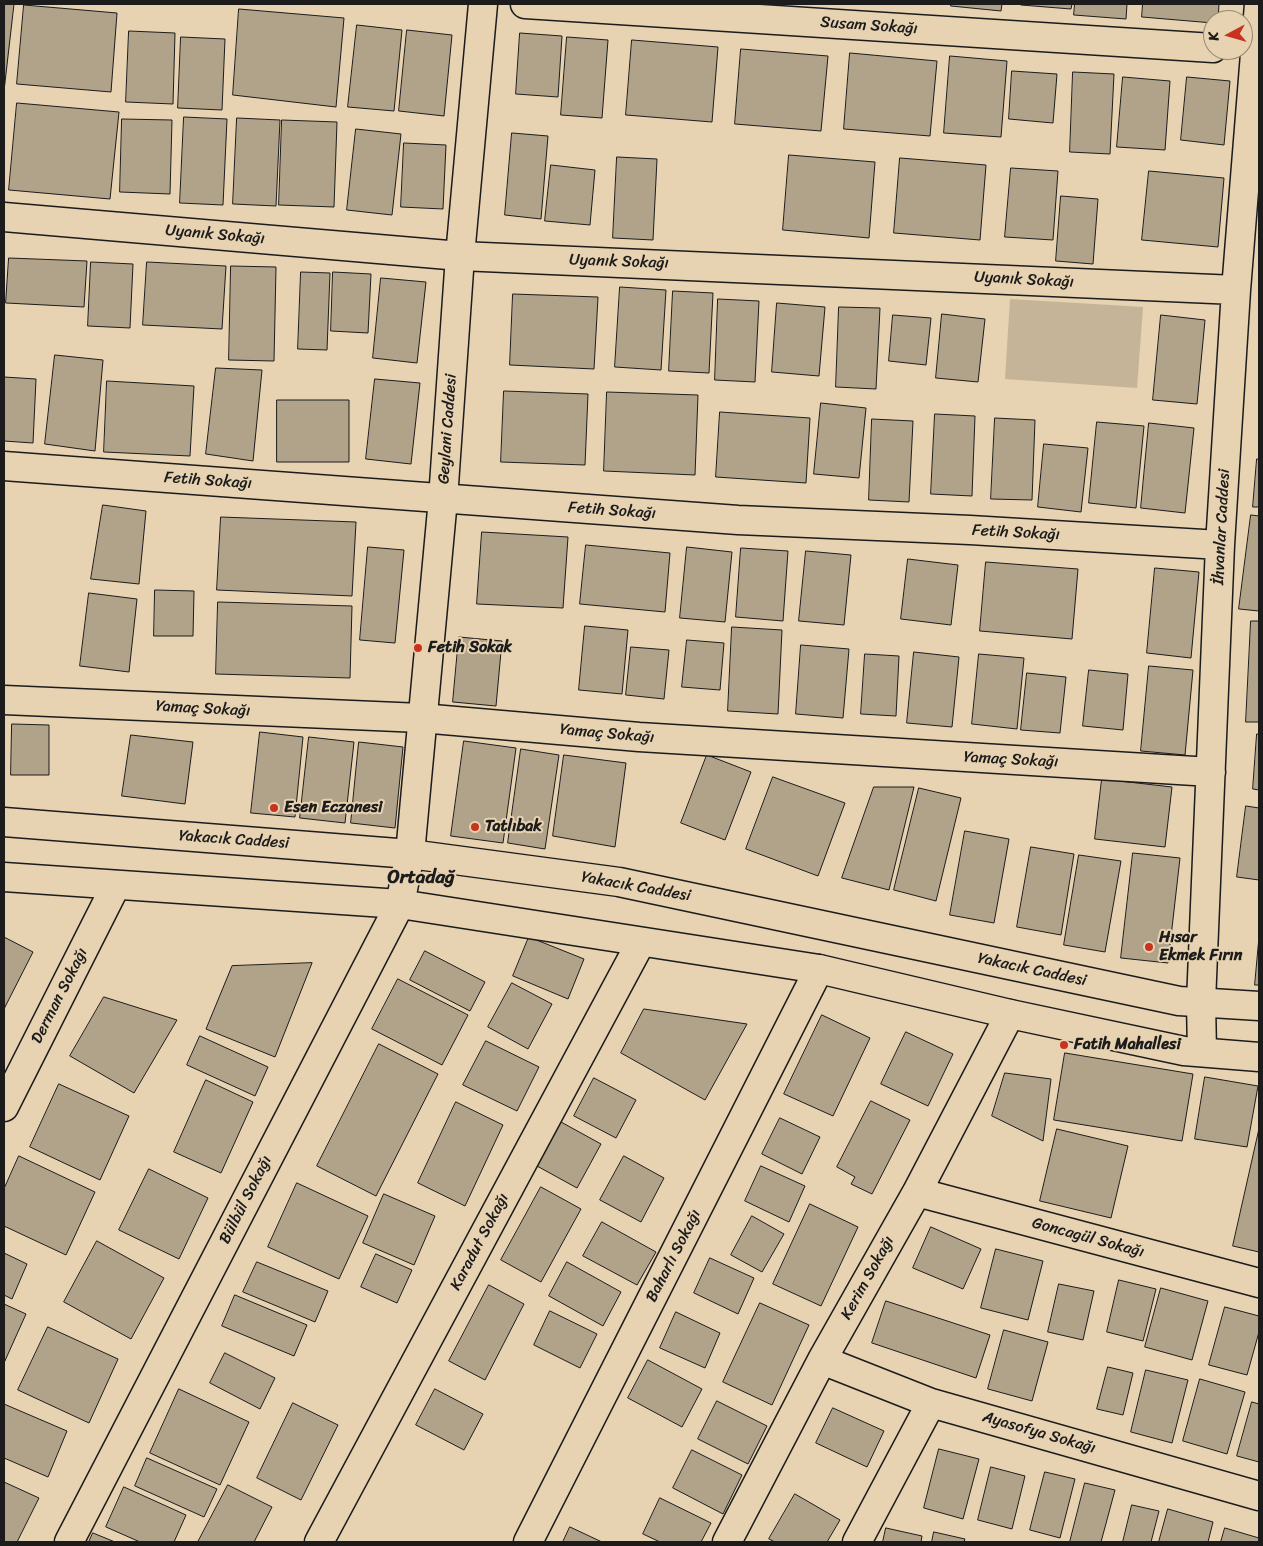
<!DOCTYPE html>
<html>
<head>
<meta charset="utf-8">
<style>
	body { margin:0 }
	#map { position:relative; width:1263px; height:1546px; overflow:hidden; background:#e7d2b1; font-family:Sriracha,sans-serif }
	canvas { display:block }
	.frame { position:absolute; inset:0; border:5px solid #1c1c1c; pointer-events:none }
	.north { position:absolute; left:1203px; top:10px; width:50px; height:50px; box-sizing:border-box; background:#e7d2b1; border:1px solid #968975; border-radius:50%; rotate:264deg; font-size:14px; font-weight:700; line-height:20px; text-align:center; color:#1c1c1c }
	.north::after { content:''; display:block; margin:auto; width:18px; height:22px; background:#c8321e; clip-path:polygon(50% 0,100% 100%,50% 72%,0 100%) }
</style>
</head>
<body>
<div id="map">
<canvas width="1263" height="1546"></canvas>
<div class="frame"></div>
<div class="north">K</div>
</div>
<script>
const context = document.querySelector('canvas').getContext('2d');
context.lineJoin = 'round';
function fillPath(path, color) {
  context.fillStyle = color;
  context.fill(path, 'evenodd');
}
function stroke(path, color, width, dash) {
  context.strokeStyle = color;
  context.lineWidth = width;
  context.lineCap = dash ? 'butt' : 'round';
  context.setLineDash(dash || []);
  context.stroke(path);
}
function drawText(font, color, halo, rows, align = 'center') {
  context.font = font + ' Sriracha,sans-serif';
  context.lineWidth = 4;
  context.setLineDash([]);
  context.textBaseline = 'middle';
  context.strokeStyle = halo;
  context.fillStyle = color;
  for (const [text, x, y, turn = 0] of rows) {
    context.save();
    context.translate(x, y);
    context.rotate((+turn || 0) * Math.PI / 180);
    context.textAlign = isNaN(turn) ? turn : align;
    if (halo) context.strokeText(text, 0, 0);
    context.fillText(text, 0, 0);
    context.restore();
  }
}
const green = new Path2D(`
	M1010,299l133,8 -6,81 -132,-9z`);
const building = new Path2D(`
	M4,4h10l-10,87z
	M951,4h51l-1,7 -50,-5z
	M1021,4h51l-1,5 -50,-4z
	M1075,4h52l-1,15 -52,-4z
	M1143,4h76l-1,16h-5v3l-71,-6z
	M24,5l93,8 -6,79 -94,-8z
	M239,9l105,9 -8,89 -103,-12z
	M357,25l45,5 -8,81 -46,-4z
	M407,30l45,5 -8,81 -45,-5z
	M129,31l46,2 -2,71 -47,-2z
	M520,33l42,3 -4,61 -42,-3z
	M181,37l44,2 -3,71 -44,-2z
	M567,37l41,3 -6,78 -41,-3z
	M632,40l86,7 -6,75 -86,-7z
	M741,49l87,7 -7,75 -86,-7z
	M850,53l87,8 -7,75 -86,-7z
	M950,56l57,5 -6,76 -57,-4z
	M1012,71l45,3 -4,49 -44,-4z
	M1073,72l41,2 -4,80 -40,-2z
	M1123,77l47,4 -5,69 -48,-3z
	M1187,77l43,4 -6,64 -43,-5z
	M17,103l102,9 -9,87 -101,-9z
	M184,117l43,2 -4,86 -43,-2z
	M237,118l43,2 -4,86 -43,-2z
	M122,119l50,1 -2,74 -50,-2z
	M282,120l55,2 -3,85 -55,-2z
	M356,129l45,5 -9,81 -45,-5z
	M512,133l36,3 -7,83 -36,-4z
	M404,143l42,2 -3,64 -42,-2z
	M789,155l86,7 -6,76 -86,-8z
	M617,157l40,2 -4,81 -40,-2z
	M900,158l86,7 -6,75 -86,-7z
	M551,165l44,5 -5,55 -45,-4z
	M1011,168l47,3 -5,69 -48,-3z
	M1149,171l75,7 -6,69 -76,-7z
	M1061,196l37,3 -5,65 -37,-3z
	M9,258l78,3 -3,46 -78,-4z
	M91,262l42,2 -3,64 -42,-2z
	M147,262l79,4 -4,63 -79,-4z
	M231,266l45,1 -2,94 -45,-1z
	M301,272l29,1 -3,77 -29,-1z
	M333,272l38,2 -3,59 -37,-2z
	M381,278l45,4 -9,81 -44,-5z
	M620,287l46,3 -5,80 -46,-3z
	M673,291l40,2 -4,80 -40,-2z
	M513,294l85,3 -4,72 -84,-4z
	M718,299l41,2 -4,81 -40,-2z
	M777,303l48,4 -6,69 -47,-4z
	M839,307l41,1 -4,81 -40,-2z
	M942,314l43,5 -7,63 -42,-4z
	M893,315l38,3 -5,47 -37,-4z
	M1161,315l44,5 -8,84 -44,-4z
	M55,355l48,5 -8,91 -50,-7z
	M216,368l46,2 -9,91 -47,-7z
	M4,377l32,2 -3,64 -29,-2z
	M375,379l45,4 -9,81 -45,-5z
	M107,381l87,5 -4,70 -86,-4z
	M504,391l84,3 -3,71 -84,-3z
	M607,392l91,3 -3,80 -91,-4z
	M277,400h72v62h-72z
	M821,403l45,5 -7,70 -45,-4z
	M720,412l90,6 -4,65 -90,-6z
	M935,414l40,2 -3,80 -41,-2z
	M995,418l40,2 -3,80 -41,-1z
	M872,419l41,2 -4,81 -40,-2z
	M1097,422l47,4 -8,82 -47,-5z
	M1149,423l45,5 -9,85 -44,-5z
	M1044,444l44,4 -7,64 -43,-5z
	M1257,459h2v48h-6z
	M103,505l43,6 -7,73 -48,-5z
	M1251,515l8,1v95l-20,-2z
	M221,517l135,5 -4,74 -135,-6z
	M482,532l86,5 -5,71 -86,-4z
	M586,545l84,8 -5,59 -85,-8z
	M368,547l36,3 -9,93 -35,-3z
	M687,547l45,5 -7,70 -45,-4z
	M741,548l47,3 -5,70 -47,-4z
	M806,551l45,4 -7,70 -45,-4z
	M908,559l50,6 -7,60 -50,-6z
	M986,562l92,7 -6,70 -92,-8z
	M1155,568l44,4 -8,86 -44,-5z
	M155,590l39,1 -1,45h-39z
	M89,593l48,6 -8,73 -49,-6z
	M218,602l134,4 -2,72 -134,-4z
	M1251,621h8v101h-13z
	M585,626l43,4 -6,64 -43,-4z
	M732,627l50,3 -4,84 -50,-3z
	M459,637l43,4 -6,65 -43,-4z
	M687,640l37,3 -4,47 -38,-3z
	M801,645l48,4 -6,69 -47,-4z
	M631,647l38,3 -5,49 -38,-4z
	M914,652l45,5 -7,70 -45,-4z
	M865,654l34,2 -3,60 -35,-2z
	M979,654l45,4 -7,71 -45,-5z
	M1149,666l44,4 -8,85 -44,-4z
	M1089,670l39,4 -5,56 -40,-4z
	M1027,673l39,4 -6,56 -39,-3z
	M12,724l37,1v50h-38z
	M260,732l43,5 -8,80 -44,-4z
	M1257,734h2v56l-6,-1z
	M131,735l62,7 -8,62 -63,-8z
	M309,737l45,5 -9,81 -45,-5z
	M464,741l52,7 -13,95 -52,-7z
	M359,742l44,5 -8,81 -44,-5z
	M521,749l38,6 -14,94 -37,-6z
	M564,755l62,8 -11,84 -62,-11z
	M707,755l44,17 -26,68 -44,-17z
	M773,777l72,26 -27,73 -72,-27z
	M1102,779l70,8 -7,60 -70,-8z
	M874,787h40l-25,103 -47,-12z
	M919,788l42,10 -25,103 -42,-11z
	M1246,806l13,2v72l-22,-3z
	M965,831l44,8 -15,84 -44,-8z
	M1031,847l43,7 -13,81 -44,-8z
	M1133,853l47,5 -12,105 -47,-5z
	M1079,855l42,6 -16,91 -41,-7z
	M4,937l29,15 -29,57z
	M529,937l55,22 -16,40 -55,-23z
	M1259,937v48h-4z
	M425,951l60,31 -15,29 -60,-31z
	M312,963l-37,94 -69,-28 26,-63z
	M398,979l70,36 -26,50 -70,-36z
	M512,983l40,21 -24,45 -40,-22z
	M104,997l73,23 -43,73 -64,-37z
	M644,1009l103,15 -42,76 -84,-47z
	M822,1015l48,23 -37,78 -49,-22z
	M906,1032l47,22 -25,52 -47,-22z
	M200,1036l68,31 -13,29 -68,-31z
	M486,1041l53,26 -22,44 -54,-26z
	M379,1044l59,30 -62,122 -59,-30z
	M1065,1053l128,21 -11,67 -128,-21z
	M1005,1073l46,6 -8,62 -51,-25z
	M1205,1077l53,9 -11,61 -52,-8z
	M594,1078l42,22 -20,38 -42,-22z
	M206,1080l47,22 -32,71 -47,-21z
	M59,1084l70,32 -29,64 -70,-33z
	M871,1101l39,19 -38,74 -21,-10 4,-7 -18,-10z
	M456,1102l47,23 -38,81 -47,-23z
	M780,1118l40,19 -18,37 -40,-20z
	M561,1122l40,22 -24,44 -40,-22z
	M1057,1129l71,17 -17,72 -71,-17z
	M1259,1129v123l-26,-6z
	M19,1156l76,36 -29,63 -62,-29v-37z
	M624,1156l40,22 -23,44 -41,-22z
	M761,1166l44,20 -16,36 -44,-21z
	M149,1169l59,29 -29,61 -60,-29z
	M297,1183l71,33 -29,63 -71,-32z
	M541,1187l40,22 -40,73 -40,-22z
	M384,1194l51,22 -21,49 -51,-22z
	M810,1204l48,23 -37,79 -48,-22z
	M752,1216l32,18 -22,38 -31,-17z
	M602,1222l54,30 -19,33 -54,-29z
	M931,1227l50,22 -18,40 -50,-21z
	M97,1241l67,37 -33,61 -67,-37z
	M996,1249l47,12 -15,59 -47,-12z
	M4,1253l23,11 -15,35 -8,-4z
	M376,1254l36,16 -15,33 -36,-16z
	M710,1258l44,20 -16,36 -44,-21z
	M257,1262l71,29 -13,31 -72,-30z
	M567,1262l54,30 -18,34 -54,-30z
	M1119,1280l37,9 -13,52 -36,-9z
	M1059,1284l35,7 -11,49 -35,-8z
	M489,1285l35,19 -39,76 -36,-19z
	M1161,1288l47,13 -16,59 -47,-13z
	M235,1295l72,30 -13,31 -72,-30z
	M886,1301l104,34 -14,43 -104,-35z
	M760,1303l49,22 -37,80 -49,-23z
	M4,1304l22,10 -22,49z
	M1225,1307l34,9v16l-12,43 -38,-10z
	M550,1311l47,23 -17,34 -46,-23z
	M676,1312l44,21 -15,35 -45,-20z
	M48,1327l70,32 -29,64 -71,-33z
	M1004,1330l44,12 -16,59 -44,-12z
	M225,1353l50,25 -15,31 -50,-26z
	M648,1360l54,29 -20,38 -54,-29z
	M1108,1367l25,6 -10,42 -26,-6z
	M1146,1370l42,10 -16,63 -41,-11z
	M1200,1379l45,13 -18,62 -44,-13z
	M179,1389l70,33 -29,63 -70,-32z
	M435,1389l48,25 -19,36 -48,-25z
	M717,1401l50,25 -19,38 -50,-25z
	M1252,1402l7,2v58l-22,-6z
	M293,1403l45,22 -37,75 -44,-22z
	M4,1404l63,27 -19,46 -44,-19z
	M833,1408l51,23 -17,36 -51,-24z
	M939,1449l40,10 -16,60 -39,-11z
	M692,1450l50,25 -19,39 -50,-26z
	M147,1458l70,31 -13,28 -69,-31z
	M991,1467l34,9 -13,53 -34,-9z
	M1045,1472l30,7 -15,59 -30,-8z
	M4,1482l35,16 -22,44h-13z
	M1085,1483l30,7 -14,52h-31z
	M228,1485l44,22 -18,35h-56z
	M124,1487l62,28 -12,27h-34l-34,-15z
	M795,1494l45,26 -13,22h-52l-6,-3z
	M660,1498l51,25 -10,19h-41l-17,-8z
	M1132,1505l27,6 -8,31h-28z
	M1168,1509l45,13 -5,20h-49z
	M570,1527l32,15h-39z
	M886,1528l36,8 -1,6h-38z
	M1225,1528l34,10v4h-38z
	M934,1532l31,7 -1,3h-32z
	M93,1533l22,9h-26z`);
const minor = new Path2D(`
	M525,4l688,44
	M4,217l456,39 776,34
	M4,466l734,54 232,10 250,15
	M4,700l417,18 218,19 572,35
	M1202,1052l-1,-50 19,-457 16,-255 23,-286
	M4,1107l112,-222
	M917,1192l342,91
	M822,1360l109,43 328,93
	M69,1542l331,-638 10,-50
	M319,1542l322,-600
	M528,1542l291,-573
	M727,1542l95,-182 95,-168 93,-178
	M857,1542l74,-139`);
const tertiary = new Path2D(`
	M410,854l33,-355 17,-243 23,-252`);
const secondary = new Path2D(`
	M4,822l406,32 209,28 560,119 80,5
	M4,877l396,27 419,65 191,45 174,37 75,6`);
const markers = [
	[418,648,5,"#c8321e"],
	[274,808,5,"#c8321e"],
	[475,827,5,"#c8321e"],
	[1149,947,5,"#c8321e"],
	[1064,1045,5,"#c8321e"]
];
const streetNames = [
	["Susam Sokağı",869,26,4],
	["Uyanık Sokağı",215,235,5],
	["Uyanık Sokağı",619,262,2],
	["Uyanık Sokağı",1024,280,3],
	["Geylani Caddesi",448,429,-86],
	["Fetih Sokağı",208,481,4],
	["Fetih Sokağı",612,511,4],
	["İhvanlar Caddesi",1222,527,-87],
	["Fetih Sokağı",1016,533,3],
	["Yamaç Sokağı",203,709,3],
	["Yamaç Sokağı",607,734,5],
	["Yamaç Sokağı",1011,760,3],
	["Yakacık Caddesi",234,840,4],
	["Yakacık Caddesi",636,887,10],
	["Yakacık Caddesi",1032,970,12],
	["Derman Sokağı",60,996,-63],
	["Bülbül Sokağı",246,1200,-63],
	["Goncagül Sokağı",1088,1238,15],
	["Karadut Sokağı",480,1242,-62],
	["Baharlı Sokağı",674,1256,-63],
	["Kerim Sokağı",868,1278,-61],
	["Ayasofya Sokağı",1039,1433,16]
];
const poiNames = [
	["Fetih Sokak",428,648],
	["Esen Eczanesi",284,808],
	["Tatlıbak",485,827],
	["Hısar",1159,938],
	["Ekmek Fırın",1159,956],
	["Fatih Mahallesi",1074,1045]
];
const quarterNames = [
	["Ortadağ",421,878]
];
fillPath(green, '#c6b499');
fillPath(building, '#b1a28a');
stroke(building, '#1c1c1c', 1);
stroke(minor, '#1c1c1c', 31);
stroke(tertiary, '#1c1c1c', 31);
stroke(secondary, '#1c1c1c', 31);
stroke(minor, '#e7d2b1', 28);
stroke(tertiary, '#e7d2b1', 28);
stroke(secondary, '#e7d2b1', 28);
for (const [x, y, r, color] of markers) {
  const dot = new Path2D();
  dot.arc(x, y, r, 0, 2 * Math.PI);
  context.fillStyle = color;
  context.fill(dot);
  stroke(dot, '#e7d2b1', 2);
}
drawText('16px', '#1c1c1c', '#e7d2b1', streetNames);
drawText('bold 16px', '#1c1c1c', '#e7d2b1', poiNames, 'left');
drawText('bold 19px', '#1c1c1c', '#e7d2b1', quarterNames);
</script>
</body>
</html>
